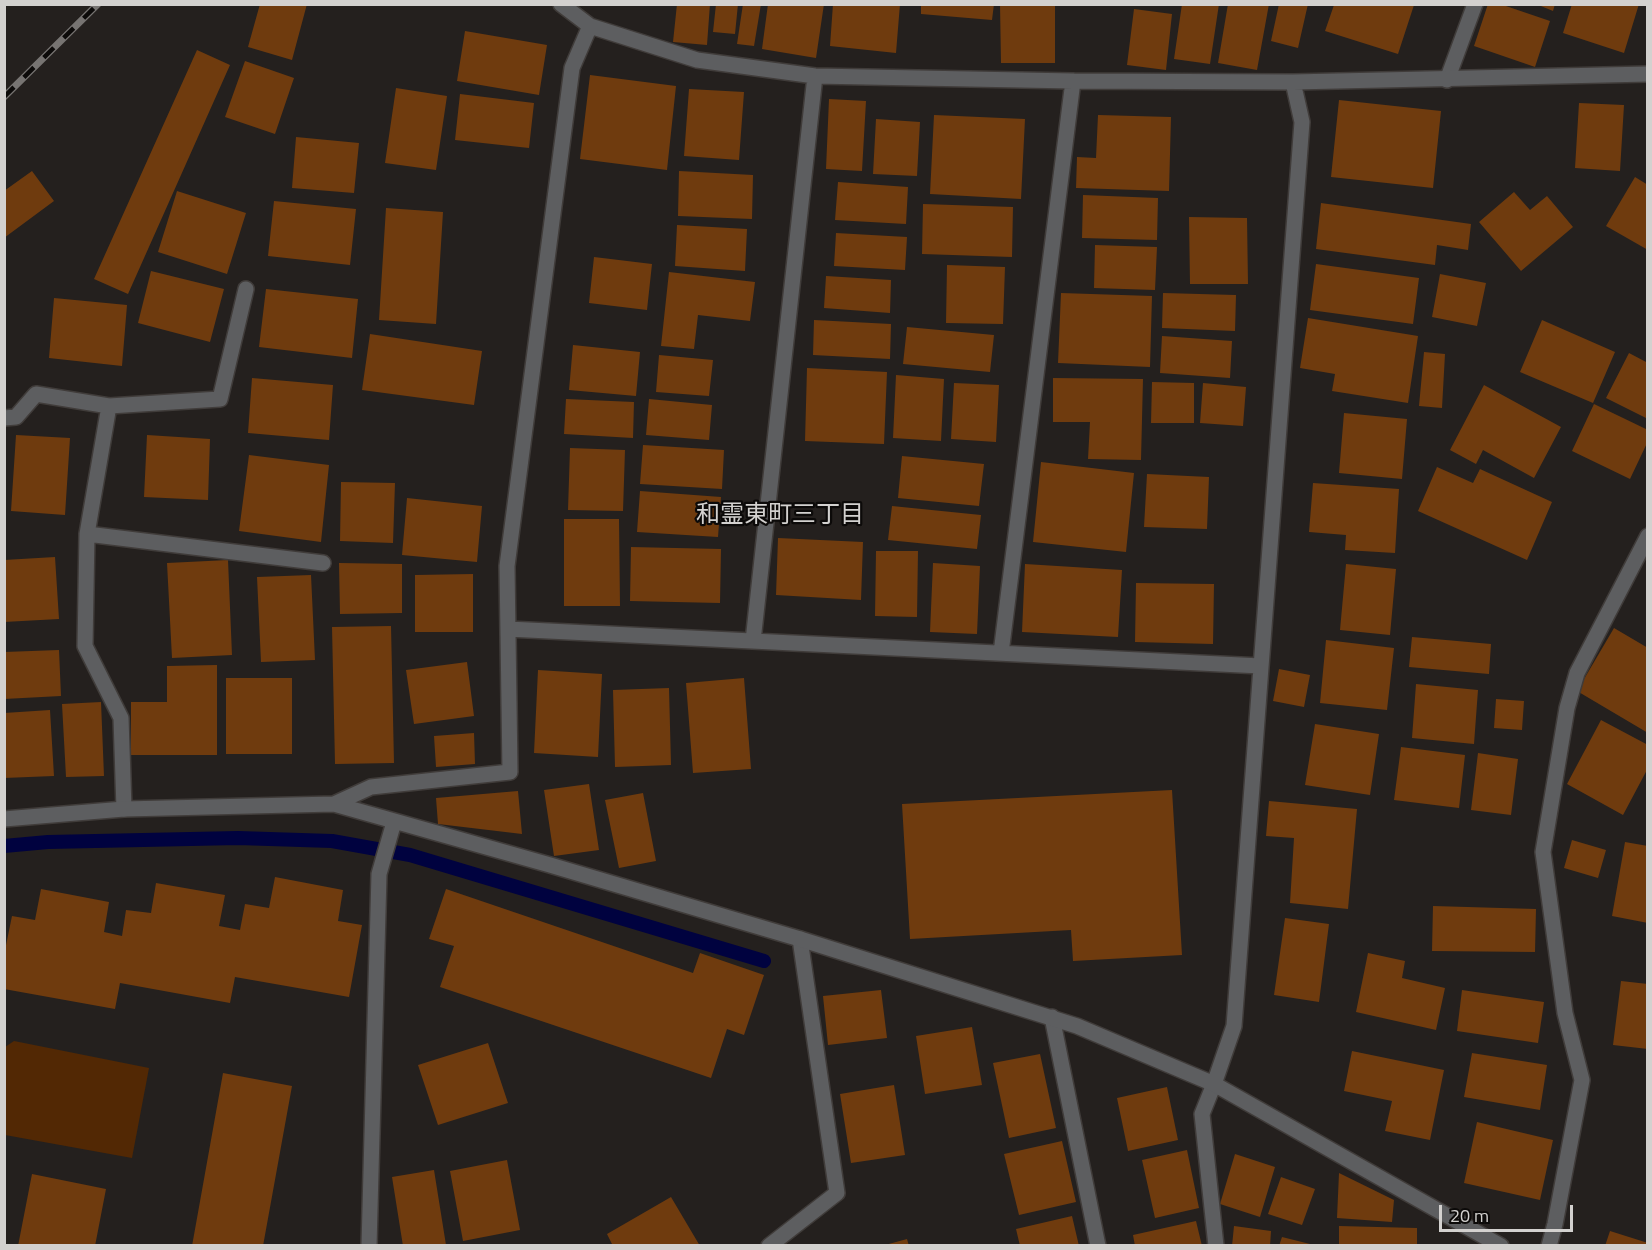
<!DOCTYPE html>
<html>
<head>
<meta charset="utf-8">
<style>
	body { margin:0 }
	#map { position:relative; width:1652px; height:1250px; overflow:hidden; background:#24201e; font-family:"Titillium Web",sans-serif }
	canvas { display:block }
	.frame { position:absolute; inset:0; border:6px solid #d3d1cf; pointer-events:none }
	.scale { position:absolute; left:1439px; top:1205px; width:134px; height:27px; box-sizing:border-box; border:3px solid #d3d1cf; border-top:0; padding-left:8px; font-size:18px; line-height:21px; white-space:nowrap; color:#d3d1cf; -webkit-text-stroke:4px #0c0a09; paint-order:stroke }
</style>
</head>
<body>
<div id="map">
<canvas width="1652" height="1250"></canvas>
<div class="frame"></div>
<div class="scale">20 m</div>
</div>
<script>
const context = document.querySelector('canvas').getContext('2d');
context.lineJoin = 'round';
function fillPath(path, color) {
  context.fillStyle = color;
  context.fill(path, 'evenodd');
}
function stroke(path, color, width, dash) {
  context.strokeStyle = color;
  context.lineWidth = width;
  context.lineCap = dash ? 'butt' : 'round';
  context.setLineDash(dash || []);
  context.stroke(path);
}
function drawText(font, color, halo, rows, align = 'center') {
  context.font = font + ' "Titillium Web","Noto Sans JP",sans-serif';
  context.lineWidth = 4.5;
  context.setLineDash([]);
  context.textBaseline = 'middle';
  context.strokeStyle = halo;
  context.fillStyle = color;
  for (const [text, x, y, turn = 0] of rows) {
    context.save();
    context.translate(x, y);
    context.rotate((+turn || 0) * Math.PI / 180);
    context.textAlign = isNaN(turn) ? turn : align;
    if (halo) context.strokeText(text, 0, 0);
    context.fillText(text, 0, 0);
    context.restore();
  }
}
const green = new Path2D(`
	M14,1041l135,27 -17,90 -127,-23v-88z`);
const stream = new Path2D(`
	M4,846l44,-4 190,-4 94,3 78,14 354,106`);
const building = new Path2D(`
	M260,4h47l-15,56 -44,-13z
	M677,4h33l-3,41 -34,-3z
	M716,4h22l-3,30 -22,-2z
	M743,4h18l-7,42 -17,-2z
	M768,4h56l-8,54 -54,-9z
	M833,4h67l-4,49 -66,-7z
	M921,4h73l-2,16 -71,-6z
	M1000,4h55v59h-54z
	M1182,4h37l-9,60 -36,-5z
	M1228,4h41l-12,66 -39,-7z
	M1279,4h29l-10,44 -27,-7z
	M1488,4h12l50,17 -15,46 -61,-21z
	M1536,4h19l-2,7z
	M1572,4h67l-15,49 -61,-20z
	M1334,5h80l-16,49 -73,-23z
	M1134,9l38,5 -6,56 -39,-5z
	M465,31l82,14 -8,50 -82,-14z
	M197,50l33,15 -102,229 -34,-15z
	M245,61l49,17 -19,56 -50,-17z
	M590,75l86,11 -9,84 -87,-11z
	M396,88l51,8 -11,74 -51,-7z
	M689,89l55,3 -5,68 -55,-4z
	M460,94l74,9 -5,45 -74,-8z
	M829,99l37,2 -4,70 -36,-2z
	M1339,100l102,11 -8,77 -102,-11z
	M1579,103l45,2 -4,66 -45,-3z
	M934,115l91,4 -4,80 -91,-5z
	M1098,115l73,2 -2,74 -93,-3 1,-31 19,1z
	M876,119l44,3 -3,54 -44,-2z
	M296,137l63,6 -5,50 -62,-5z
	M32,171l22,30 -50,37v-47z
	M679,171l74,4 -1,44 -74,-3z
	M1635,177l13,8v65l-42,-24z
	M838,182l70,5 -2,37 -71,-4z
	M177,191l69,22 -19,61 -69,-22z
	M1514,192l16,18 17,-14 26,31 -52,44 -42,-49z
	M1083,195l75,3 -1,42 -75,-2z
	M274,201l82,8 -6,56 -82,-9z
	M1321,203l150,21 -3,26 -31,-5 -2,20 -119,-16z
	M923,204l90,3 -1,50 -90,-3z
	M386,208l57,4 -7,112 -57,-4z
	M1189,217l58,1 1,66h-58z
	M677,225l70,4 -2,42 -70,-5z
	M836,233l71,4 -2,33 -71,-4z
	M1095,245l62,2 -2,43 -61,-2z
	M594,257l58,7 -5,46 -58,-7z
	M1316,264l103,14 -6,46 -103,-14z
	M947,265l58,2 -2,57 -57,-1z
	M151,271l73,18 -14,53 -72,-19z
	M669,272l86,10 -5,39 -52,-6 -4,34 -33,-3z
	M1440,274l46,9 -9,43 -45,-9z
	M826,276l65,4 -1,33 -66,-5z
	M266,289l92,10 -6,59 -93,-11z
	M1061,293l91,3 -2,71 -92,-4z
	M1163,293l73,2 -1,36 -73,-3z
	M54,298l73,7 -5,61 -73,-8z
	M1308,318l110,18 -10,67 -76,-12 3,-17 -35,-6z
	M814,320l77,4 -1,35 -77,-4z
	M1542,320l73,32 -22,51 -73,-31z
	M907,327l87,8 -4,37 -87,-8z
	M370,334l112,17 -8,54 -112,-15z
	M1162,336l70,5 -2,37 -70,-5z
	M573,345l67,7 -4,44 -67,-6z
	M1424,352l21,2 -3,54 -23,-2z
	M1629,353l19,10v56l-42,-21z
	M659,355l54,5 -4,36 -53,-4z
	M807,368l80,4 -3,72 -79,-3z
	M896,375l48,4 -3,62 -48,-3z
	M252,378l81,7 -4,55 -81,-7z
	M1053,378l90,1 -2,81 -53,-1 2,-37h-37z
	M1152,382l42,1v40h-43z
	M954,383l45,2 -3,57 -45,-3z
	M1203,383l43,4 -3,39 -43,-3z
	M1484,385l77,42 -27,51 -51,-28 -7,14 -26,-14z
	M566,399l68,3 -1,36 -69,-4z
	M649,399l63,6 -3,35 -63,-5z
	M1594,404l54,26v11l-18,38 -58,-28z
	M1344,413l63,6 -5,60 -63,-6z
	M16,435l54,3 -5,77 -54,-4z
	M147,435l63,4 -2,61 -64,-3z
	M643,445l81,5 -2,39 -82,-5z
	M570,448l55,2 -2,61 -55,-1z
	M249,455l80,10 -8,77 -82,-11z
	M902,456l82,8 -5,42 -81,-8z
	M1041,462l93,11 -8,79 -93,-10z
	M1437,467l36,16 7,-14 72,33 -25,58 -109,-49z
	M1147,474l62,3 -2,52 -63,-2z
	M341,482l54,1 -2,60 -53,-2z
	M1313,483l86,6 -4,64 -50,-3 1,-15 -37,-3z
	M640,491l81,6 -3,40 -81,-5z
	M407,498l75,8 -5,56 -75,-7z
	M892,506l89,9 -4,34 -89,-9z
	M564,519h55l1,87h-56z
	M778,538l85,4 -2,58 -85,-5z
	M631,547l90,2 -1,54 -90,-2z
	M876,551h42l-1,66 -42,-1z
	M55,557l4,62 -55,3v-62z
	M228,560l4,95 -60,3 -5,-95z
	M339,563l63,1v49l-62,1z
	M933,563l47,3 -3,68 -47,-2z
	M1025,564l97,6 -4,67 -96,-5z
	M1346,564l50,5 -6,66 -50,-5z
	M473,574v58h-58v-57z
	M311,575l4,85 -54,2 -4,-85z
	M1136,583l78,1 -1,60 -78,-2z
	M391,626l3,137 -59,1 -3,-137z
	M1614,628l34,20v85l-71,-42z
	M1412,637l79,7 -2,30 -80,-7z
	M1326,640l68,8 -7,62 -67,-7z
	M59,650l2,46 -57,3v-47z
	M467,662l7,54 -60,8 -8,-54z
	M217,665v90h-86v-53h36v-36z
	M1279,669l31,6 -6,32 -31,-6z
	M538,670l64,4 -4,83 -64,-4z
	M226,678h66v76h-66z
	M744,678l7,91 -58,4 -7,-90z
	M1416,684l62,6 -4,54 -62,-6z
	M669,688l2,77 -56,2 -2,-77z
	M1496,699l28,2 -2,29 -28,-2z
	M101,702l3,74 -38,1 -4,-73z
	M50,710l4,66 -50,2v-65z
	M1601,720l47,25v23l-25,47 -56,-31z
	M1315,724l64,10 -9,61 -65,-10z
	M474,733l1,31 -39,3 -2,-31z
	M1401,747l64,8 -6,53 -65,-8z
	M1478,753l40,6 -7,56 -40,-5z
	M589,784l10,66 -45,6 -10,-66z
	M1172,790l10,165 -109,6 -2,-31 -161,9 -8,-135z
	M518,791l4,43 -84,-10 -2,-26z
	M643,793l13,68 -37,7 -14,-68z
	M1269,801l88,8 -9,100 -58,-6 4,-65 -28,-2z
	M1572,840l34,10 -8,28 -34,-10z
	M1625,842l23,4v77l-36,-7z
	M275,877l68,13 -5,31 24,4 -13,72 -114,-20 -5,26 -110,-20 -5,26 -111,-20v-34l8,-39 23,4 6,-31 68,13 -5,30 18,4 4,-26 25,3 5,-30 69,12 -6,31 21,4 5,-26 24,4z
	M446,889l247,84 7,-20 64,22 -20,60 -17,-6 -16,49 -271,-91 14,-41 -25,-7z
	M1433,906l103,3 -1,43 -103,-1z
	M1285,918l44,6 -10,78 -45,-7z
	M1368,953l37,8 -3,17 43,10 -9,42 -80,-18z
	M1621,981l27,3v65l-35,-4z
	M881,990l6,48 -59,7 -5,-49z
	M1462,990l82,12 -6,41 -81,-12z
	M972,1027l10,58 -57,9 -9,-58z
	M488,1043l20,60 -70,22 -20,-60z
	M1352,1051l92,19 -14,70 -45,-9 7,-30 -48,-10z
	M1472,1053l75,12 -7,45 -76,-13z
	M1040,1054l16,74 -47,10 -16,-75z
	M223,1073l69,13 -29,160h-71z
	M894,1085l11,70 -54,8 -11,-69z
	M1167,1087l11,53 -50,11 -11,-53z
	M1477,1122l76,18 -13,60 -76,-17z
	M1062,1141l14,61 -57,13 -15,-61z
	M1187,1150l12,58 -44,10 -13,-58z
	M1235,1154l40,13 -15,50 -40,-13z
	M507,1160l13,70 -57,11 -13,-70z
	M434,1170l12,75 -43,1 -11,-69z
	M1339,1173l55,27 -2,22 -55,-4z
	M32,1174l74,15 -11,57h-77z
	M1281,1177l34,12 -13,36 -34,-11z
	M671,1197l29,49h-87l-6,-12z
	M1072,1216l7,30h-59l-4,-17z
	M1196,1221l6,25h-67l-2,-11z
	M1234,1226l37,5 -1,15h-38z
	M1339,1226l78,2v18h-78z
	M1610,1231l38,12v3h-43z
	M1282,1237l32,8v1h-35z
	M907,1239l2,7h-24v-1z`);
const lane = new Path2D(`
	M1447,80l28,-76
	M109,406l-22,128 -2,112 36,72 3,91
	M4,418l12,-1 20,-23 73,12 111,-7 26,-110
	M87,534l236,29
	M1052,1017l46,229
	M1214,1084l-12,30 14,132
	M769,1246l68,-53 -37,-254`);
const street = new Path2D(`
	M561,4l29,22 107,34 118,16 258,5 220,1 355,-8
	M508,629l753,37
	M753,641l62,-565
	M1001,653l72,-572
	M334,804l37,-17 139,-15 -3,-206 65,-498 18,-42
	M4,819l120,-10 210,-5 216,61 250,74 277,87 137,58 287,162
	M1214,1084l20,-58 68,-904 -9,-40
	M369,1246l10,-372 15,-52
	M1549,1246l6,-22 27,-144 -17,-67 -22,-161 24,-144 10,-35 71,-137`);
const rail = new Path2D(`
	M4,97l94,-93`);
const neighbourhoodNames = [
	["和霊東町三丁目",780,516]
];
fillPath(green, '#522804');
stroke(stream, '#00023f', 14);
fillPath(building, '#6f3b0e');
stroke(lane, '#403c3a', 18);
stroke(street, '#403c3a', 18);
stroke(lane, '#5d5e60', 15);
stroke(street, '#5d5e60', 15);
stroke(rail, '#777472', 7);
stroke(rail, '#0c0a09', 4.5, [14]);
drawText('24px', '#d3d1cf', '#0c0a09', neighbourhoodNames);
</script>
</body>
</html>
